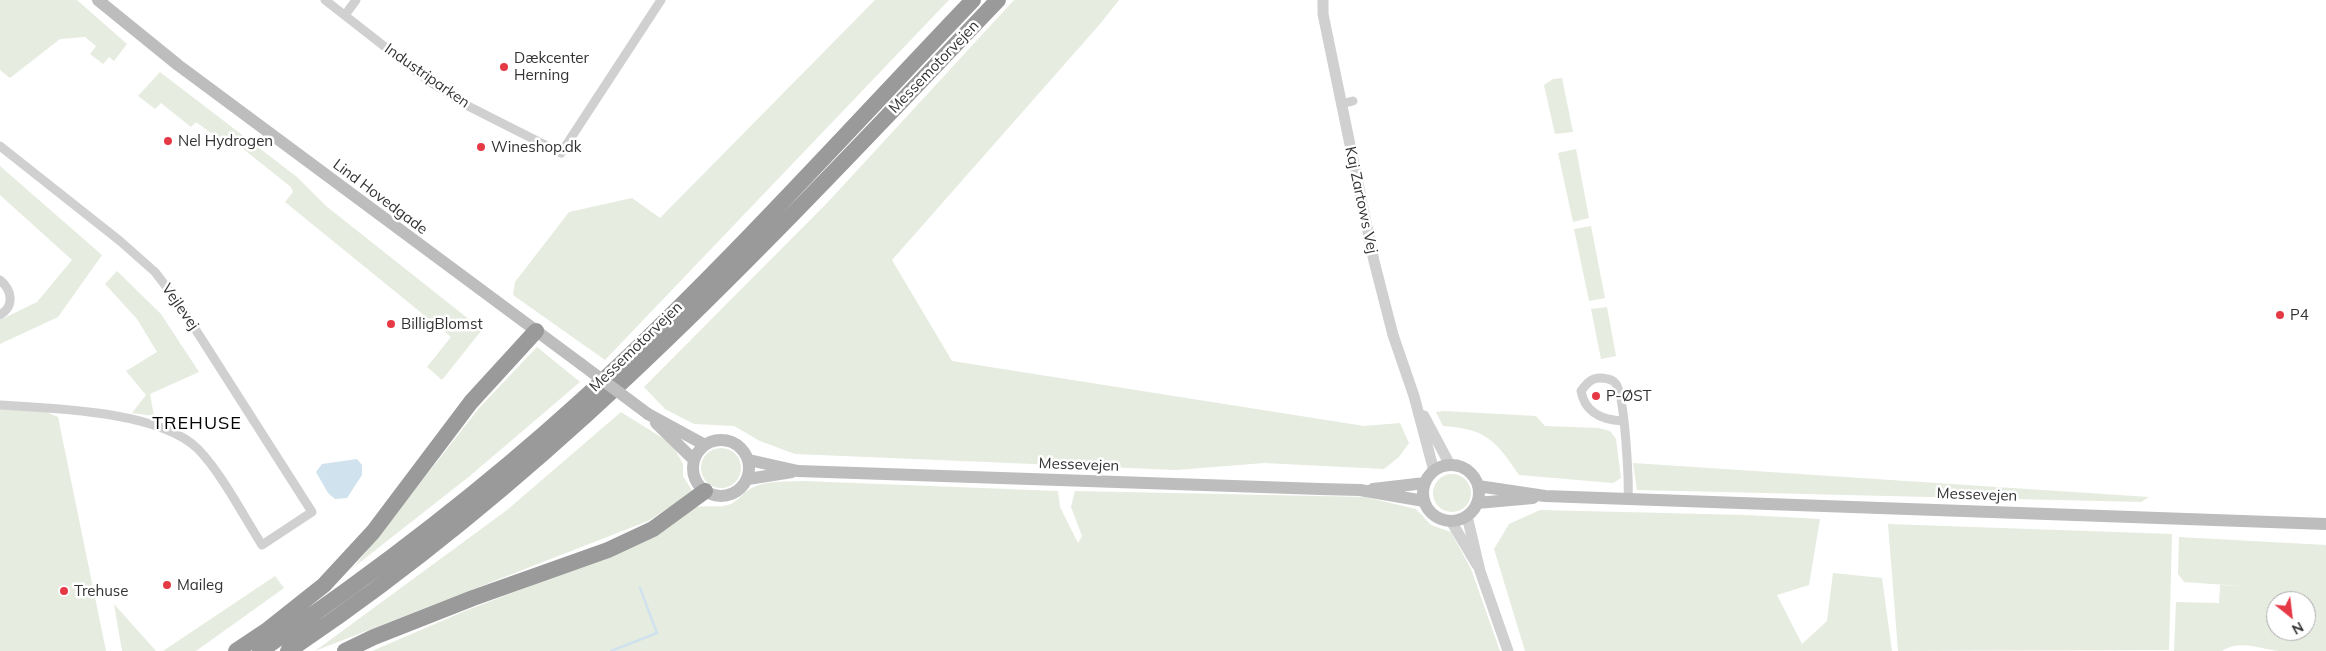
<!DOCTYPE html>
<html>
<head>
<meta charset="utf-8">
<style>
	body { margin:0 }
	#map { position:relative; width:2326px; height:651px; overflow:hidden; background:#fff; font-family:Mulish,sans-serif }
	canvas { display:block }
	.north { position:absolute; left:2266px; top:591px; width:50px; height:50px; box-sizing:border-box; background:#fff; border:1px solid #adadad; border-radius:50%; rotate:151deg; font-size:14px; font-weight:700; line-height:20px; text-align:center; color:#333 }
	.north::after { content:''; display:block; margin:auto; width:18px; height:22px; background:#e63946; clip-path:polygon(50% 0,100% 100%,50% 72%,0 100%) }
</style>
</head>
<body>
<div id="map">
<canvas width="2326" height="651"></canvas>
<div class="north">N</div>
</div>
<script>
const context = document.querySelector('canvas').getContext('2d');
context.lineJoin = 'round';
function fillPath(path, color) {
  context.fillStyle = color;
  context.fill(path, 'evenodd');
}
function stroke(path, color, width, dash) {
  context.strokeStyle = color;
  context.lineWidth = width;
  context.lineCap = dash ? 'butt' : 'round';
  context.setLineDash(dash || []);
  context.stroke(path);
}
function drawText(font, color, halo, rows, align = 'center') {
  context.font = font + ' Mulish,sans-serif';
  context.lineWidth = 5;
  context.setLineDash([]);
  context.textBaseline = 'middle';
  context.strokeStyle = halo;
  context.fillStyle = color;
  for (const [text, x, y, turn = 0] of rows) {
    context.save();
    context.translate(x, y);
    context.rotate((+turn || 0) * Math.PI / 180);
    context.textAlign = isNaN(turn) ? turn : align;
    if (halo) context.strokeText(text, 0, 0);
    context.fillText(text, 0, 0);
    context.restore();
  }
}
const green = new Path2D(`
	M0,0h77l50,44 -13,17 -5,-4 -6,7 -13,-10 6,-8 -11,-9 -25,2 -50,39 -10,-8z
	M875,0h74l-344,360 -92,-65 2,-13 54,-70 63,-14 28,20z
	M1014,0h105l-19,24 -208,236 60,101 412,65 36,-3 9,20 -10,14 -15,12 -120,-6 -88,7 -381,-16 -35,-13 -26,-15 -40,-2 -29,-15 -21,-22 184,-185z
	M160,72l137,105 29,29 154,122 1,3 -39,49 -15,-13 24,-30 -166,-135 8,-10 -2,-5 -64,-51 -5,5 -26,-19 -5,5 -30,-24 -6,6 -17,-13z
	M1562,78l11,54 -18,2 -11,-49 9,-6z
	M1576,149l13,69 -16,4 -15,-69z
	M0,166l102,89 -44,62 -58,27v-24l37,-18 35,-42 -72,-65z
	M1591,226l14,72 -16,3 -15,-72z
	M117,271l44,43 38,58 -49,22 4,22 -22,-3 14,-18 -20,-24 31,-19 -20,-33 -32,-35z
	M1607,307l9,49 -15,3 -10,-50z
	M537,347l43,35 -109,93 -117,92 126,-160z
	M0,409l42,1 16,7 48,234h-106z
	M1444,411l92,5 9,10 54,2 11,3 6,8 5,39 -8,5 -94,-8c-23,-34 -32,-46 -76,-49l-7,-14z
	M621,412l51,32 11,20v12l10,16 -45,29 -333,130 192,-141z
	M701 468a20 20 0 1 1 40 0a20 20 0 1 1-40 0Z
	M1633,463l516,34 -8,5 -504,-12z
	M1433 493a19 19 0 1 1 38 0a19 19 0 1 1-38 0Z
	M804,481l254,10 2,16 18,36 4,-7 -11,-29 4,-16 290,6 51,12 15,16 20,7 20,37 29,82h-1128l93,-40 146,-56 85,-48c11,-2 21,1 32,-2 8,-2 14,-11 22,-16 16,-9 35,-7 54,-8z
	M1540,510l206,5 74,4 -11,66 -32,10 25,49 25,-23 6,-48 49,5 10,73h-367l-31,-102 15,-25z
	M1888,524l284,10 -3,116 -271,1z
	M2179,537l147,8v106c-15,0 -32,0 -47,0 -19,-2 -39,-12 -57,0h-48l2,-49 43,1 1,-18 34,2 -70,-5 -6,-8zM2276,601h30v30h-30z
	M275,576l9,12 -88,63h-33z
	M114,604l42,47h-34z`);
const water = new Path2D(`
	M357,459l5,6v10l-15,23 -12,1 -7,-6 -12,-21 6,-8z`);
const stream = new Path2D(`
	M611,651l46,-18 -17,-45`);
const minor = new Path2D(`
	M325,0l105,82 36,23 95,48 100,-153
	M345,15l11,-15
	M1341,104l12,-3
	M0,146l120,95 35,31 23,30 134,210 -50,33c-19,-30 -40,-71 -64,-96 -38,-38 -146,-41 -198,-44
	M0,280c12,10 15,26 0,35
	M1623,421c-21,-1 -38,-8 -42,-30 6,-8 11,-14 21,-13 6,1 11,1 14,6 9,12 13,98 12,115`);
const tertiary = new Path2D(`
	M1323,0v14l51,247 19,74 21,61 20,75
	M1424,416l26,49
	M1467,516l13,55 28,80
	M1451,521l26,44`);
const secondary = new Path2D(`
	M98,0l80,65 403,299
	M648,414l57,31
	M656,423l38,37
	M693 468a28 28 0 1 1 56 0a28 28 0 1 1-56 0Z
	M749,460l49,11 522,18 40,1 64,11
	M1423 493a28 28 0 1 1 56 0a28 28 0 1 1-56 0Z
	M748,479l44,-7
	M1478,486l67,10 781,28
	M1373,489l52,-6
	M1477,503l56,-5`);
const motorway = new Path2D(`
	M236,651l30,-20 58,-46 49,-53 98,-130 65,-71
	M260,651c112,-76 222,-160 322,-251 137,-125 263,-266 391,-400
	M288,651c271,-181 486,-417 710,-651
	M345,651l29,-14 99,-39 135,-48 45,-21 52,-38`);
const secondaryBridge = new Path2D(`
	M581,364l67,50`);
const markers = [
	[504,67,5,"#e63946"],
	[168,141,5,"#e63946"],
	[481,147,5,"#e63946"],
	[2280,315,5,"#e63946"],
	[391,324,5,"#e63946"],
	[1596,396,5,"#e63946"],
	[167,585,5,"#e63946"],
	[64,591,5,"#e63946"]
];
const poiNames = [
	["Dækcenter",514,58],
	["Herning",514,75],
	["Nel Hydrogen",178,141],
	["Wineshop.dk",491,147],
	["P4",2290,315],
	["BilligBlomst",401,324],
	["P-ØST",1606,396],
	["Maileg",177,585],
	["Trehuse",74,591]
];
const streetNames = [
	["Messemotorvejen",934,67,-46],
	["Industriparken",427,76,35],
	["Lind Hovedgade",380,197,37],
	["Kaj Zartows Vej",1361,200,78],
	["Vejlevej",180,307,55],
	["Messemotorvejen",636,347,-44],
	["Messevejen",1079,465,2],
	["Messevejen",1977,495,2]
];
const quarterNames = [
	["TREHUSE",197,424]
];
fillPath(green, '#e6ecdf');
fillPath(water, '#cfe2ee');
stroke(stream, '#cfe2ee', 2.5);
stroke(minor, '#d0d0d0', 9);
stroke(tertiary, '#d0d0d0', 11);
stroke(secondary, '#bdbdbd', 12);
stroke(motorway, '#9a9a9a', 16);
stroke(secondaryBridge, '#bdbdbd', 12);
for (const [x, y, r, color] of markers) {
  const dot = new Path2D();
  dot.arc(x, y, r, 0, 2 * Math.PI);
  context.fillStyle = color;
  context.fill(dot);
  stroke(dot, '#fff', 2);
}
drawText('15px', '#333', '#fff', poiNames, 'left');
drawText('15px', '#333', '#fff', streetNames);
context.letterSpacing = '1px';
drawText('18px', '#000', '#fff', quarterNames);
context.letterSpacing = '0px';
</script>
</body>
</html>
